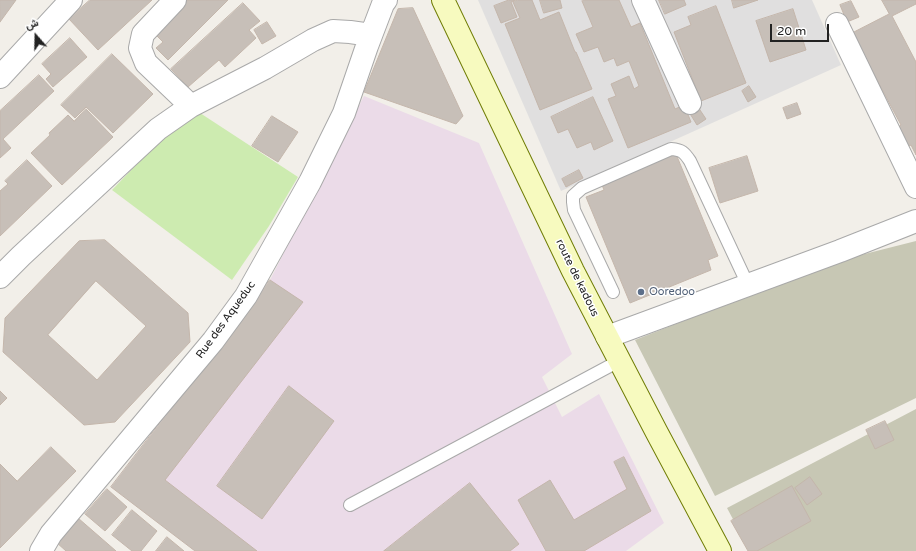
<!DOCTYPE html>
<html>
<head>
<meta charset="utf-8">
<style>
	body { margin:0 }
	#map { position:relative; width:916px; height:551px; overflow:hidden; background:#f2efe9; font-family:"Varela Round",Vazirmatn,sans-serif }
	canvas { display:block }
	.north { position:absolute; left:16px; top:16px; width:40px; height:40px; -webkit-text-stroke:3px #fff; paint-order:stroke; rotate:340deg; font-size:11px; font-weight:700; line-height:16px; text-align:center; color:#222 }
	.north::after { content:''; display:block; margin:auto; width:14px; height:18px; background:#222; clip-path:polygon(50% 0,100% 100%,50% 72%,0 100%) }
	.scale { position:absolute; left:770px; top:24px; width:59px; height:18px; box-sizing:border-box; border:2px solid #222; border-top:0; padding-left:5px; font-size:12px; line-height:14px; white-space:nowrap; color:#222; -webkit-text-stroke:3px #fff; paint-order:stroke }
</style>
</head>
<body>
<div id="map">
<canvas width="916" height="551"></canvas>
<div class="north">ش</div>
<div class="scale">20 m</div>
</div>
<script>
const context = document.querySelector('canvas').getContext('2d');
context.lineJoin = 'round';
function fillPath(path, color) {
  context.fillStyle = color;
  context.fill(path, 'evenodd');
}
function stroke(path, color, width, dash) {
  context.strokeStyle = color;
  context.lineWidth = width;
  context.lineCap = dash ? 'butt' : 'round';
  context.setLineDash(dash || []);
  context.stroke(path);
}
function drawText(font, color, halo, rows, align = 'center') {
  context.font = font + ' "Varela Round",sans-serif';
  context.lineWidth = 3;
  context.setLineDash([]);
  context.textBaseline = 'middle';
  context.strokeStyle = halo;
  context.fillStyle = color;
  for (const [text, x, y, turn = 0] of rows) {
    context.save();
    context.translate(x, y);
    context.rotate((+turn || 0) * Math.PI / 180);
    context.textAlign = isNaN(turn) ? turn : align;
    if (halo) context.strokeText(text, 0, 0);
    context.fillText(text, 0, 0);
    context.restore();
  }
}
const residential = new Path2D(`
	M478,0h334l29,65 -280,126z`);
const industrial = new Path2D(`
	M364,96l115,47 93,211 -30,23 20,40 37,-23 65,129 -38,28h-431l-84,-64 159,-207z`);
const construction = new Path2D(`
	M916,241v157l-201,98 -80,-156 198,-78z
	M916,409v142h-166l-23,-43z`);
const grass = new Path2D(`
	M200,113l98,64 -29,49 -37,54 -120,-90 51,-53z`);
const building = new Path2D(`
	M0,0h16l-16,22z
	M90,0h62l-54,50 -29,-31z
	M181,0h47l-60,60 -12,-12 7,-6 -12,-12z
	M509,0h6l-4,2 6,15 -16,6 -7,-17z
	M518,0h14l8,20 19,-8 16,40h1l16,37 -52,21 -35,-86 15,-6 -7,-16z
	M540,0h20l2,8 -18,5z
	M583,0h36l12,27 9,-4 35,86 9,-4 7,17 -63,26 -20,-49 8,-3 -5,-12 18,-8 5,13 5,-3 -10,-25 -12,5 -3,-8 -10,4 -6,-15 -14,5 -8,-18 17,-7 -11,-26z
	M659,0h25l2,5 -21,9z
	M732,0h26l-24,8z
	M882,0h34v4l-24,12 24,46v93l-5,-10 -7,4 -10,-19 7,-5 -49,-92 37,-19z
	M851,1l8,16 -12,5 -7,-17z
	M243,3l17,18 -11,9 7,8 -31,29 -6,-7 -31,27 -17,-18z
	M716,6l30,77 -45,18 -27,-69 17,-7 -3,-8z
	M413,8l50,108 -7,8 -92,-32 34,-83z
	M793,9l13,41 -36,12 -14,-41z
	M267,22l9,14 -14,8 -8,-14z
	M70,38l17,19 -34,30 -7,-8 5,-5 -9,-10z
	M112,54l41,40 -40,39 -27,-26 -11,11 -14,-13z
	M39,75l15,16 -51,48 8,9 -11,10v-47z
	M749,86l7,11 -8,5 -6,-11z
	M593,97l20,44 -19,9 -3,-8 -14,6 -9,-19 -10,4 -7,-16z
	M797,103l4,11 -14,5 -4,-11z
	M698,107l8,12 -9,6 -8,-13z
	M86,109l27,28 -51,48 -31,-32 19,-18 -1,-2 19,-18 6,6z
	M272,116l26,16 -20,30 -26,-16z
	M676,154l42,102 -10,4 3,10 -81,33 -44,-106 18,-7 -2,-5z
	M747,156l11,35 -38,12 -11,-35z
	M27,160l25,26 -52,50v-45l8,-7 -3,-3z
	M579,170l4,8 -17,9 -4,-8z
	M105,240l83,73 2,29 -75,80 -31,3 -81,-73 2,-34 74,-77zM96,281l50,45 -49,54 -49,-45z
	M270,280l33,22 -138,178 92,71h-62l-84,-64z
	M289,386l45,35 -72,98 -45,-33z
	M0,391l7,7 -7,7z
	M885,421l9,19 -19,9 -9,-19z
	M51,447l25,24 -76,77v-84l17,17z
	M624,457l27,54 -67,40h-38l-28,-51 32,-20 24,40 53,-31 -13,-27z
	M810,477l12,17 -15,11 -12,-17z
	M470,483l49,61 -9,7h-126z
	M792,486l19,35 -54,30h-9l-17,-30z
	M107,489l20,18 -22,24 -20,-17z
	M132,510l25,21 -16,20h-9l-20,-16z
	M78,518l38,33h-50l-10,-9z
	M167,537l17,14h-28z`);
const service = new Path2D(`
	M613,292l-39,-82 -1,-8v-6l9,-8 89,-39c11,1 13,3 19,12l58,124
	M350,505l269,-144`);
const minor = new Path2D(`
	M175,0l-32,34 -3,14 6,15 45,43
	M643,0l47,103
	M837,24l79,163
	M0,77l71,-77
	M0,277l21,-21 137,-127 33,-23 74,-38 48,-28 20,-9 17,1 21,3
	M607,337l233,-86 76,-30
	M41,551l10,-17 162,-193 33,-45 64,-114 34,-69 23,-67 16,-42 3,-4`);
const secondary = new Path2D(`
	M443,0l130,271 83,160 64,120`);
const markers = [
	[641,292,4,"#5c6f8a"]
];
const streetNames = [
	["route de kadous",577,278,64],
	["Rue des Aqueduc",226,320,-54]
];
const serviceNames = [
	["Ooredoo",649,292]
];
fillPath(residential, '#e0dfdf');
fillPath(industrial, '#ebdbe8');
fillPath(construction, '#c7c7b4');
fillPath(grass, '#cdebb0');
fillPath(building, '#c7bfb8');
stroke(building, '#c4b6ab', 1);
stroke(service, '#a9a9a9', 14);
stroke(minor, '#a9a9a9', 24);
stroke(secondary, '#707d05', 24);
stroke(service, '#fff', 12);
stroke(minor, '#fff', 22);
stroke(secondary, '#f7fabf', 22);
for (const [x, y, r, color] of markers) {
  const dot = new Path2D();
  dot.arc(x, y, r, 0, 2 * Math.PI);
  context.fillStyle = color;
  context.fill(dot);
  stroke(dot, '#fff', 1.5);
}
drawText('11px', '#222', '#fff', streetNames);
drawText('11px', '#4e5e75', '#fff', serviceNames, 'left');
</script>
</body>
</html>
